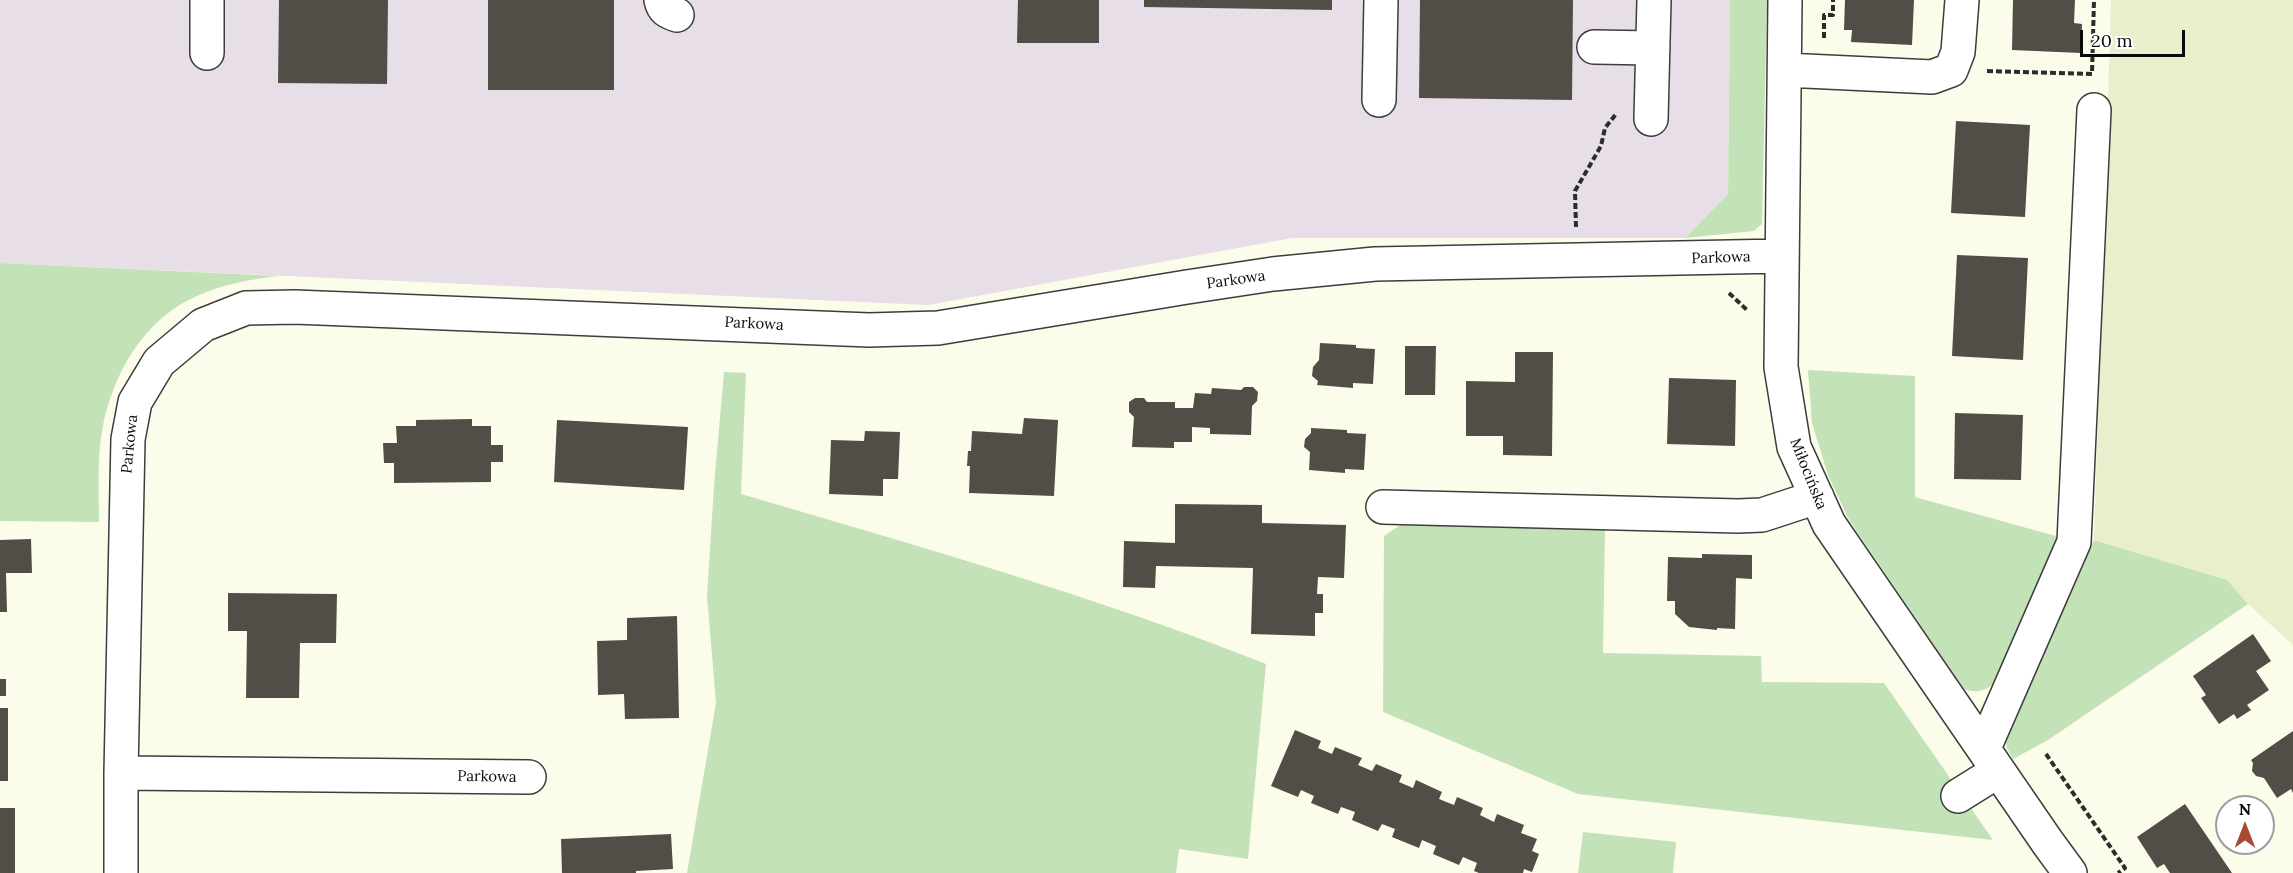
<!DOCTYPE html>
<html>
<head>
<meta charset="utf-8">
<style>
	body { margin:0 }
	#map { position:relative; width:2293px; height:873px; overflow:hidden; background:#fbfce9; font-family:Lora,serif }
	canvas { display:block }
	.north { position:absolute; left:2215px; top:795px; width:60px; height:60px; box-sizing:border-box; background:#fff; border:2px solid #9d9d9d; border-radius:50%; rotate:0deg; font-size:16px; font-weight:700; line-height:24px; text-align:center; color:#0a0a0a }
	.north::after { content:''; display:block; margin:auto; width:21px; height:27px; background:#a84a33; clip-path:polygon(50% 0,100% 100%,50% 72%,0 100%) }
	.scale { position:absolute; left:2080px; top:30px; width:105px; height:27px; box-sizing:border-box; border:3px solid #0a0a0a; border-top:0; padding-left:8px; font-size:18px; line-height:21px; white-space:nowrap; color:#0a0a0a; -webkit-text-stroke:4px #fff; paint-order:stroke }
</style>
</head>
<body>
<div id="map">
<canvas width="2293" height="873"></canvas>
<div class="north">N</div>
<div class="scale">20 m</div>
</div>
<script>
const context = document.querySelector('canvas').getContext('2d');
context.lineJoin = 'round';
function fillPath(path, color) {
  context.fillStyle = color;
  context.fill(path, 'evenodd');
}
function stroke(path, color, width, dash) {
  context.strokeStyle = color;
  context.lineWidth = width;
  context.lineCap = dash ? 'butt' : 'round';
  context.setLineDash(dash || []);
  context.stroke(path);
}
function drawText(font, color, halo, rows, align = 'center') {
  context.font = font + ' Lora,serif';
  context.lineWidth = 6;
  context.setLineDash([]);
  context.textBaseline = 'middle';
  context.strokeStyle = halo;
  context.fillStyle = color;
  for (const [text, x, y, turn = 0] of rows) {
    context.save();
    context.translate(x, y);
    context.rotate((+turn || 0) * Math.PI / 180);
    context.textAlign = isNaN(turn) ? turn : align;
    if (halo) context.strokeText(text, 0, 0);
    context.fillText(text, 0, 0);
    context.restore();
  }
}
const industrial = new Path2D(`
	M0,0h1730l-2,194 -43,44h-393l-364,67 -928,-42z`);
const farmland = new Path2D(`
	M2111,0h182v645l-45,-41 -21,-24 -133,-40z`);
const green = new Path2D(`
	M1730,0h37l-5,224 -8,7 -69,7 43,-44z
	M0,263l279,13c-28,3 -54,8 -80,19 -55,23 -87,79 -97,136 -5,29 -3,61 -3,91l-99,-1z
	M1808,370l107,6v121l148,41 -61,137c-12,13 -20,20 -38,14l-115,-169 -21,-45 -16,-52z
	M724,372l22,1 -5,121c177,52 354,102 525,170l-18,195 -69,-10 -3,24h-489l29,-170 -9,-107 7,-110z
	M1408,520l197,6 -2,127 158,3 1,26 122,1 109,157 -415,-46 -195,-82 1,-176z
	M2094,540l133,40 21,24 -200,136 -35,19 -6,-11 -2,-9z
	M1583,832l93,10 -3,31h-95z`);
const building = new Path2D(`
	M279,0h109l-1,84 -109,-1z
	M488,0h126v90h-126z
	M1018,0h81v43h-82z
	M1144,0h188v10l-188,-3z
	M1420,0h153l-1,100 -153,-2z
	M1845,0h69l-2,45 -61,-3 1,-12h-8z
	M2013,0h62l-1,23 8,1 -1,29 -69,-3z
	M1956,121l74,4 -5,92 -74,-4z
	M1957,255l71,3 -5,102 -71,-4z
	M1320,343l36,2v3l19,1 -2,35 -20,-1v5l-36,-3 1,-4 -6,-5 1,-9 6,-7z
	M1405,346h31l-1,49h-30z
	M1515,352h38l-1,104 -49,-1v-19h-37v-55l49,1z
	M1669,378l67,2 -1,66 -68,-2z
	M1244,387h9l5,5 -1,9 -5,5 -1,29 -41,-1v-6l-18,-1v15h-18v6l-42,-1 2,-30 -5,-5v-10l6,-4h9l3,4h28v6h18l2,-15 16,1 1,-6 29,2z
	M1955,413l68,2 -2,65 -67,-1z
	M1024,418l34,2 -4,76 -85,-3 1,-27h-3l1,-15h3l1,-20 50,3z
	M472,419v7h19v19h12v17h-12v20l-97,1v-20h-10l-1,-20h14l-1,-17h20v-6z
	M557,420l131,7 -4,63 -130,-8z
	M1311,428l36,2v3l19,1 -2,36 -19,-1v4l-36,-3 1,-18 -6,-5 1,-8 6,-6z
	M865,431l35,1 -2,47h-15v17l-54,-2 2,-54 33,1z
	M1175,504l87,1v18l84,2 -2,53 -26,-1 -1,17h6v19h-8v23l-64,-2 2,-66 -97,-2 -1,22 -32,-1 1,-46 51,2z
	M31,539l1,34h-26l1,39h-7v-72z
	M1702,554l50,1v24l-16,-1 -1,51 -18,-1v2l-28,-3 -14,-13v-13h-8l1,-44 34,1z
	M228,593l109,1 -1,49h-36l-1,55h-53l1,-67h-19z
	M677,616l2,102 -54,1 -1,-25 -26,1 -1,-54 30,-1v-22z
	M2253,634l18,27 -15,10 13,19 -22,15 4,5 -14,9 -3,-5 -15,10 -18,-26 5,-3 -13,-19z
	M0,679h6v17h-6z
	M0,708h8v73h-8z
	M1295,730l26,11 -3,7 14,6 3,-7 27,11 -4,7 14,6 4,-7 26,11 -3,7 14,6 3,-8 26,12 -3,7 15,6 3,-8 26,11 -3,7 14,7 3,-8 27,11 -3,8 16,6 -5,12 7,3 -7,18 -8,-3 -1,4h-44l-5,-2 3,-8 -14,-6 -4,8 -26,-11 3,-8 -14,-6 -3,8 -27,-11 3,-8 -13,-5 -4,7 -26,-11 3,-8 -14,-5 -3,7 -27,-11 3,-7 -13,-6 -3,7 -27,-11z
	M2293,731v62l-2,-4 -14,9 -13,-20 -8,-2 -4,-5 1,-8 -2,-3z
	M2185,804l47,69h-62l-6,-9 -7,4 -20,-31z
	M0,808h15v65h-15z
	M671,834l2,35 -37,2v2h-74l-1,-34z`);
const path = new Path2D(`
	M1824,38v-23h9v-15
	M1987,71l105,3 2,-74
	M1576,227l-1,-36 26,-45 4,-18 11,-14
	M1729,293l18,17
	M2046,754l79,114 -7,5`);
const minor = new Path2D(`
	M661,0c2,10 7,12 16,15
	M1785,0l-4,367 13,80 35,77 219,319 22,30
	M1594,47l59,1
	M207,53v-53
	M1785,70l147,7 19,-7 7,-18 4,-52
	M1379,100l2,-100
	M1651,119l3,-119
	M1383,507l355,9 24,-1 55,-18
	M1984,748l90,-206 20,-432
	M121,773l408,4
	M1958,796l40,-25
	M121,873v-100l7,-334 7,-37 24,-40 44,-37 43,-17 49,-1 574,23 69,-2 249,-41 86,-13 102,-10 406,-8`);
const streetNames = [
	["Parkowa",1721,258,-2],
	["Parkowa",1236,280,-8],
	["Parkowa",754,324,3],
	["Parkowa",130,444,-84],
	["Miłocińska",1808,474,68],
	["Parkowa",487,777,1]
];
fillPath(industrial, '#e8dee7');
fillPath(farmland, '#e9efcc');
fillPath(green, '#c3e2b7');
fillPath(building, '#514d47');
stroke(minor, '#3d3d3d', 36);
stroke(path, '#2c2c2c', 4, [6, 3]);
stroke(minor, '#fff', 33);
drawText('15px', '#0a0a0a', '#fff', streetNames);
</script>
</body>
</html>
